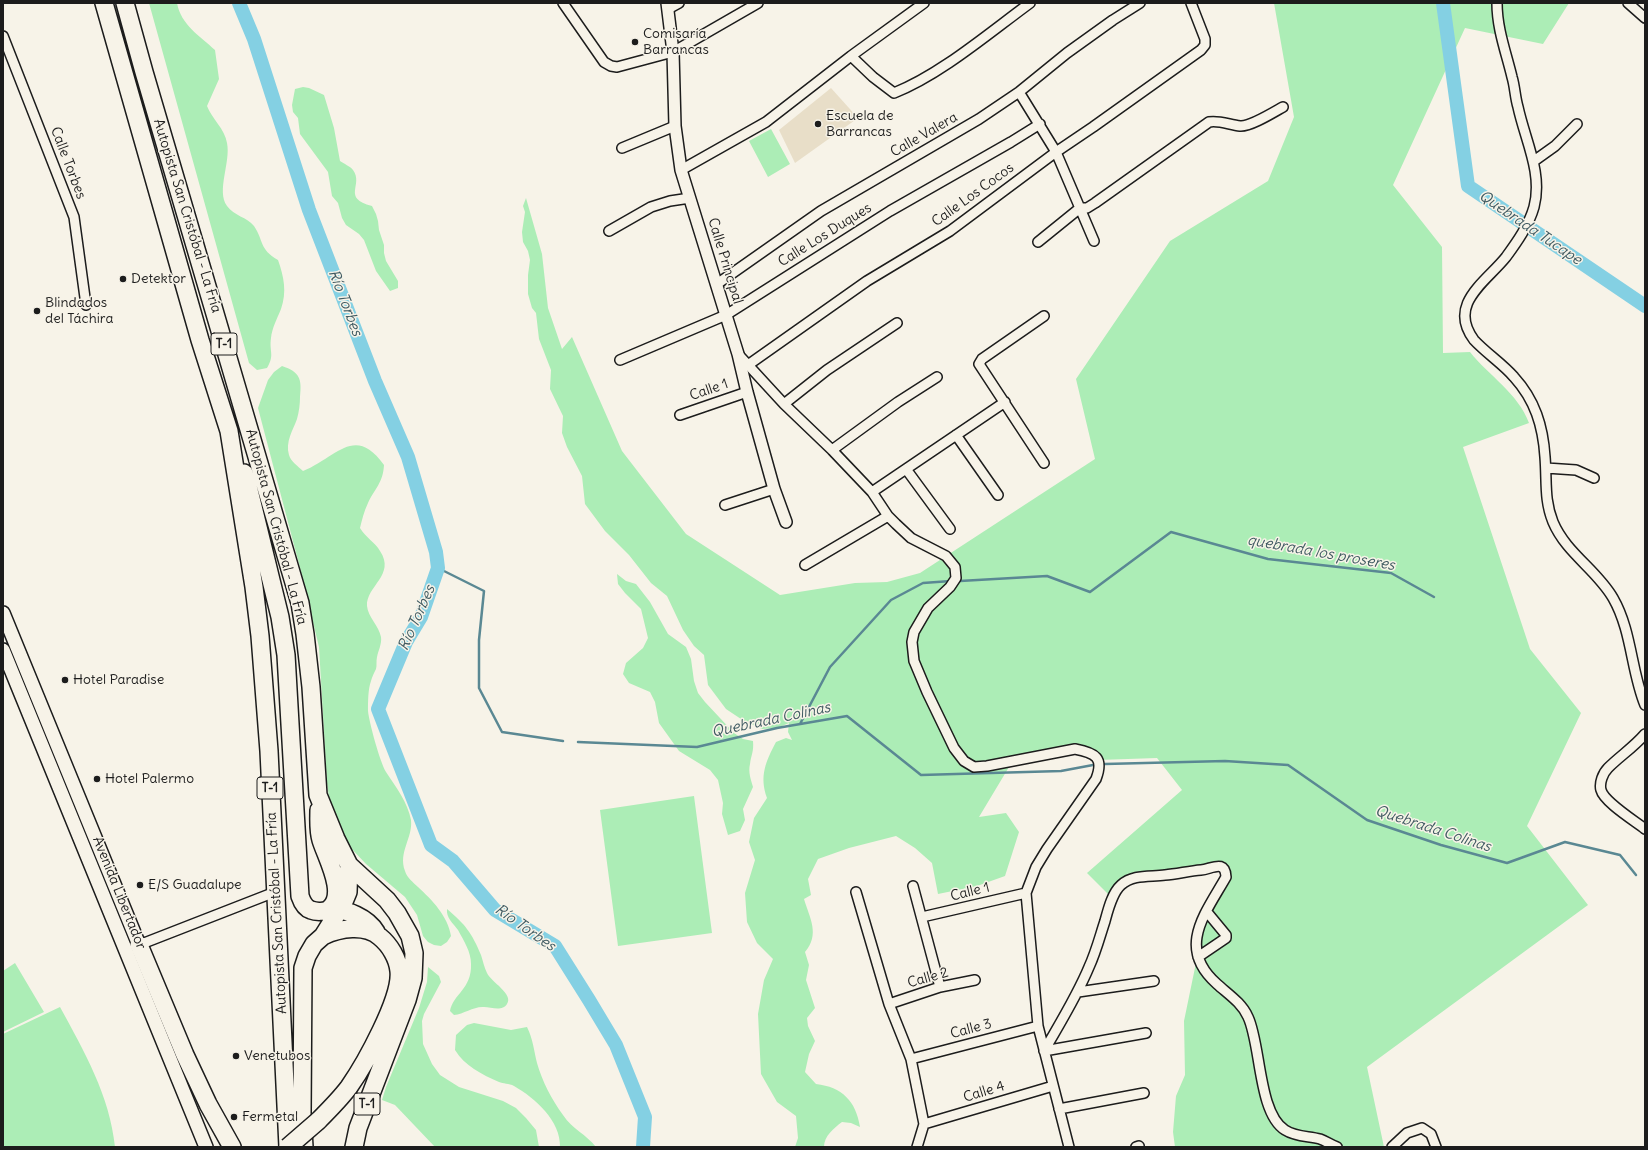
<!DOCTYPE html>
<html>
<head>
<meta charset="utf-8">
<style>
	body { margin:0 }
	#map { position:relative; width:1648px; height:1150px; overflow:hidden; background:#f7f3e8; font-family:Delius,sans-serif }
	canvas { display:block }
	.frame { position:absolute; inset:0; border:4px solid #1c1c1c; pointer-events:none }
</style>
</head>
<body>
<div id="map">
<canvas width="1648" height="1150"></canvas>
<div class="frame"></div>
</div>
<script>
const context = document.querySelector('canvas').getContext('2d');
context.lineJoin = 'round';
function fillPath(path, color) {
  context.fillStyle = color;
  context.fill(path, 'evenodd');
}
function stroke(path, color, width, dash) {
  context.strokeStyle = color;
  context.lineWidth = width;
  context.lineCap = dash ? 'butt' : 'round';
  context.setLineDash(dash || []);
  context.stroke(path);
}
function drawText(font, color, halo, rows, align = 'center') {
  context.font = font + ' Delius,sans-serif';
  context.lineWidth = 3;
  context.setLineDash([]);
  context.textBaseline = 'middle';
  context.strokeStyle = halo;
  context.fillStyle = color;
  for (const [text, x, y, turn = 0] of rows) {
    context.save();
    context.translate(x, y);
    context.rotate((+turn || 0) * Math.PI / 180);
    context.textAlign = isNaN(turn) ? turn : align;
    if (halo) context.strokeText(text, 0, 0);
    context.fillText(text, 0, 0);
    context.restore();
  }
}
const built = new Path2D(`
	M831,88l27,30 -63,45 -16,-33z`);
const green = new Path2D(`
	M149,3h28c4,22 23,33 38,47l4,29 -12,27c5,13 18,23 20,37 4,19 -11,48 0,63 7,10 20,11 27,20 10,15 5,23 24,34 6,17 9,32 3,49 -4,10 -9,19 -10,29 -2,14 4,17 -4,30l-10,2 -8,-7z
	M1274,3h295l-26,41 -78,-16 -72,157 49,62 1,106 27,-1c19,24 48,41 59,71l-66,24 67,202 51,64 -54,113 61,79 -221,162 17,80h-209l-2,-15 3,-36 9,-21 -1,-54 13,-63 -2,-14 29,-75 -84,11 -19,6 -8,13 -26,-26 95,-83 -25,-32 -59,2 -23,-10 -63,12 -33,55 27,-4 13,19 -14,44 -28,10 -39,8 -6,-31 -17,-15 -19,-12 -47,12 -31,11 -10,20 3,16 -7,4c6,20 16,35 1,53l4,13 -3,15 9,28 -8,10 1,8 7,15 -6,13 -4,18 11,12c26,3 40,17 44,43l-9,-4 -9,-1c-8,6 -18,14 -18,25h-29l3,-9 -2,-22 -19,-14 -16,-28 -3,-60 6,-34 9,-21 -16,-16 -10,-21 -2,-29 10,-33 -6,-18 5,-24 13,-20c-8,-22 -1,-37 9,-56l10,-4 6,2 -4,-8 1,-9 -12,5 -15,1 -18,-8 -18,-12 -18,-24 -4,-30 -10,-9 -11,-16 -16,-34 -16,-13 -22,-28 -24,-24 -20,-27 -3,-28 -15,-29 -5,-14 1,-17 -13,-27 1,-19 -12,-31 -3,-26 -4,-5 -4,-14v-19l2,-15 -2,-9 -5,-9 -1,-10 3,-20 -2,-6 3,-8 16,56 6,54 14,41 10,-12 50,114 64,83 94,61 75,-12 32,-1 33,-9 175,-114 -19,-80 94,-138 98,-60 26,-64z
	M303,87l6,1 15,7 10,33 6,33c4,3 10,5 13,9 11,15 -12,28 19,36l4,8 2,7 1,9 5,15v8l2,8 12,20v7l-8,3 -14,-20 -12,-31 -5,-6 -13,-9 -4,-7 -4,-15 -6,-7 -4,-24 -28,-38 -2,-16 -5,-6 -1,-7 3,-16z
	M771,129l19,35 -22,13 -19,-36z
	M282,366c18,6 20,13 18,31 0,7 -1,15 -3,22 -4,11 -12,23 -8,36 2,7 9,11 14,16 34,-14 52,-47 81,-6 -1,18 -9,23 -16,38 -4,8 -6,17 -8,25 6,10 15,14 20,23 16,24 -14,35 -13,55 1,11 12,20 14,31 1,7 -3,14 -4,20 -1,4 0,9 -1,12 -2,4 -4,8 -5,12 -3,8 -3,21 -3,30 1,11 12,51 18,61 10,15 22,31 25,48 2,18 -13,32 -6,51 2,7 8,11 13,16 14,13 30,29 33,49l-4,6 -6,4 -7,-1 -6,-3 -5,-6 -6,-21 -12,-18 -39,-33 -18,-19 -18,-40 -3,-22 -8,-136 -20,-83 -41,-156 10,-28 6,-8z
	M617,574l9,7 10,3 14,18 18,32 18,13 5,12 3,22 4,12 7,9 29,31 9,6 10,2c1,11 -2,14 -3,23 -2,8 1,16 3,23l-10,22 2,11 -5,11 -12,4 -6,-21 1,-11 -5,-23 -8,-10 -31,-19 -20,-28 -4,-21 -5,-10 -21,-9 -6,-9 3,-11 17,-15 5,-10 -7,-29 -16,-16 -7,-9z
	M694,796l18,137 -94,13 -18,-136z
	M447,909c18,15 25,24 34,46 2,6 3,12 6,18 4,9 27,21 20,31 -5,8 -16,3 -23,3 -10,-1 -20,7 -30,8l-4,-4c3,-17 22,-22 21,-47 0,-12 -7,-23 -13,-34 -5,-7 -12,-12 -11,-21z
	M15,963l29,49 -41,20v-61z
	M428,967l11,9 2,6 -17,32 -2,7 1,23 9,20 8,11 19,12 44,14 13,7 10,10 10,12 3,17h-104l-40,-42 -13,-5 4,-13 33,-79 8,-26z
	M60,1007c24,44 50,89 55,140h-112v-113z
	M474,1023l37,7 16,-3c6,12 7,24 10,36 5,18 15,37 26,52 10,15 23,19 33,32h-36c1,-26 -25,-49 -46,-61 -5,-3 -11,-2 -15,-4 -18,-8 -34,-16 -44,-32l1,-15 11,-10z`);
const stream = new Path2D(`
	M438,568l46,23 -5,49v48l23,44 61,9
	M960,581l87,-5 43,16 81,-60 97,27 123,14 43,24
	M800,724l30,-57 61,-67 32,-17 28,-2
	M578,742l119,5 80,-19 70,-12 74,59 140,-4 32,-6
	M1105,764l120,-3 63,4 79,55 74,25 66,18 58,-21 55,13 16,20`);
const river = new Path2D(`
	M239,3l15,36 55,171 66,171 33,76 28,95 2,16 -17,49 -15,25 -28,67 53,136 22,16 42,49 60,36 34,54 27,45 29,72 -2,30
	M1443,3l25,183 177,120`);
const minor = new Path2D(`
	M563,3l41,59 7,4 6,1 56,-15 85,-49
	M1497,3c0,26 9,49 15,74 3,10 3,20 6,30 7,33 25,66 16,100 -5,18 -17,35 -28,50 -20,25 -59,47 -32,83 12,13 29,24 40,37 21,23 29,49 31,80 2,24 -1,43 8,65 13,31 44,48 60,76 19,33 18,73 32,107
	M1628,3l17,15
	M668,9l11,-6
	M3,36l71,181 12,88
	M851,56l22,21 21,16c46,-18 95,-60 136,-90
	M1019,92l37,60 38,89
	M622,148l53,-22
	M1534,161l21,-15 22,-22
	M681,170l85,-48 85,-66 73,-53
	M609,231l42,-24 19,-6 20,-3
	M1038,242l42,-34h7l8,-5 114,-81c10,-2 21,3 31,4 10,1 34,-14 43,-19
	M717,284l104,-73 158,-92 40,-27 48,-39 46,-33 27,-17
	M738,354l46,50 48,46 40,42 16,24 8,8 15,14 35,18 9,11 1,11 -6,9 -22,21 -14,24 -2,10 2,19 13,31 27,56 10,13 10,6 13,-1 88,-17c21,4 29,9 21,30l-49,70 -11,18 -10,26 12,133 31,121
	M620,360l106,-45 164,-104 121,-69 29,-18
	M748,365l119,-84 83,-50 106,-79 37,-25 108,-77 4,-5v-6l-14,-36
	M784,404l43,-34 70,-47
	M680,415l67,-23
	M956,435l42,60
	M832,450l66,-48 39,-25
	M1044,463l-65,-99 3,-5 62,-43
	M1546,468l30,2 18,8
	M906,469l44,60
	M872,492l133,-90
	M725,505l49,-16
	M805,565l83,-49
	M1645,734c-11,13 -25,22 -37,34 -5,5 -9,15 -7,22 3,12 34,31 44,39
	M913,886l27,101
	M856,892l33,112 22,55 13,65 -7,23
	M922,917l104,-24
	M139,945l136,-53
	M1198,957l28,-19v-3l-19,-23
	M1078,992l76,-11
	M889,1004l51,-17 35,-7
	M1044,1051c16,-28 33,-55 45,-84 7,-15 11,-31 16,-46 3,-11 7,-28 16,-36 12,-11 29,-8 44,-10 12,-1 24,-4 36,-5 11,-1 24,-11 25,7 -21,37 -50,71 -9,107 11,10 25,19 31,33 13,27 10,96 37,113 11,7 23,6 35,9 6,2 11,6 17,8
	M1044,1051l102,-18
	M911,1059l127,-33
	M1059,1109l85,-16
	M924,1124l129,-38
	M1136,1147l3,-1
	M1392,1147l15,-14 15,-5 9,6 5,13`);
const tertiary = new Path2D(`
	M667,3l6,49 2,74 6,44 57,184 9,38 27,97 12,33`);
const secondary = new Path2D(`
	M3,613l136,332
	M3,650l203,497`);
const motorway = new Path2D(`
	M104,3l96,337 29,91 25,156 6,49 9,115 19,396
	M125,3l19,69 156,531 5,31 6,53 7,108 18,44 13,26 38,35 10,13 13,23 4,17 -1,25 -6,22 -49,128 -4,19
	M244,473l4,13 32,131 6,38 14,241c2,6 5,12 11,14 5,2 14,2 18,-1 19,-14 -3,-52 -8,-69 -3,-10 -2,-20 -2,-30
	M330,908c17,2 37,9 46,24
	M139,945l46,110 23,49 24,43
	M318,1121c11,-11 22,-22 31,-34 16,-23 53,-89 50,-116 -1,-12 -9,-26 -19,-34 -15,-13 -40,-9 -57,-1
	M304,1147l-2,-34 1,-145 4,-12 7,-12 9,-8 20,-32 5,-12 1,-27`);
const motorwayBridge = new Path2D(`
	M288,1147l30,-26`);
const markers = [
	[635,42,4,"#1c1c1c"],
	[818,124,4,"#1c1c1c"],
	[123,279,4,"#1c1c1c"],
	[37,311,4,"#1c1c1c"],
	[65,680,4,"#1c1c1c"],
	[97,779,4,"#1c1c1c"],
	[140,885,4,"#1c1c1c"],
	[236,1056,4,"#1c1c1c"],
	[234,1117,4,"#1c1c1c"]
];
const shields = [
	[224,344,26],
	[270,788,26],
	[367,1104,26]
];
const shieldNames = [
	["T-1",224,344],
	["T-1",270,788],
	["T-1",367,1104]
];
const poiNames = [
	["Comisaría",643,34],
	["Barrancas",643,50],
	["Escuela de",826,116],
	["Barrancas",826,132],
	["Detektor",131,279],
	["Blindados",45,303],
	["del Táchira",45,319],
	["Hotel Paradise",73,680],
	["Hotel Palermo",105,779],
	["E/S Guadalupe",148,885],
	["Venetubos",244,1056],
	["Fermetal",242,1117]
];
const streetNames = [
	["Calle Valera",924,135,-30],
	["Calle Torbes",68,163,69],
	["Calle Los Cocos",973,195,-36],
	["Autopista San Cristóbal - La Fría",187,216,73],
	["Calle Los Duques",825,235,-32],
	["Calle Principal",725,261,73],
	["Calle 1",709,390,-19],
	["Autopista San Cristóbal - La Fría",276,527,75],
	["Calle 1",970,892,-14],
	["Avenida Libertador",119,893,68],
	["Autopista San Cristóbal - La Fría",277,913,-93],
	["Calle 2",928,978,-16],
	["Calle 3",971,1029,-15],
	["Calle 4",984,1092,-17]
];
const waterNames = [
	["Quebrada Tucape",1530,228,34],
	["Río Torbes",345,303,69],
	["quebrada los proseres",1321,553,10],
	["Río Torbes",417,618,-66],
	["Quebrada Colinas",771,720,-12],
	["Quebrada Colinas",1433,829,18],
	["Río Torbes",525,928,35]
];
fillPath(built, '#e8dec8');
fillPath(green, '#acedb6');
stroke(stream, '#5a8893', 2.5);
stroke(river, '#84d0e3', 14);
stroke(minor, '#1c1c1c', 12);
stroke(tertiary, '#1c1c1c', 14);
stroke(secondary, '#1c1c1c', 16);
stroke(motorway, '#1c1c1c', 20);
stroke(minor, '#f7f3e8', 9);
stroke(tertiary, '#f7f3e8', 11);
stroke(secondary, '#f7f3e8', 13);
stroke(motorway, '#f7f3e8', 17);
stroke(motorwayBridge, '#1c1c1c', 20, []);
stroke(motorwayBridge, '#f7f3e8', 17);
for (const [x, y, r, color] of markers) {
  const dot = new Path2D();
  dot.arc(x, y, r, 0, 2 * Math.PI);
  context.fillStyle = color;
  context.fill(dot);
  stroke(dot, '#f7f3e8', 1.5);
}
for (const [x, y, w] of shields) {
  const box = new Path2D();
  box.roundRect(x - w / 2, y - 11, w, 22, 3);
  context.fillStyle = '#f7f3e8';
  context.fill(box);
  stroke(box, '#1c1c1c', 1);
}
drawText('bold 13px', '#1c1c1c', null, shieldNames);
drawText('14px', '#1c1c1c', '#f7f3e8', poiNames, 'left');
drawText('14px', '#1c1c1c', '#f7f3e8', streetNames);
drawText('italic 15px', '#405b62', '#f7f3e8', waterNames);
</script>
</body>
</html>
